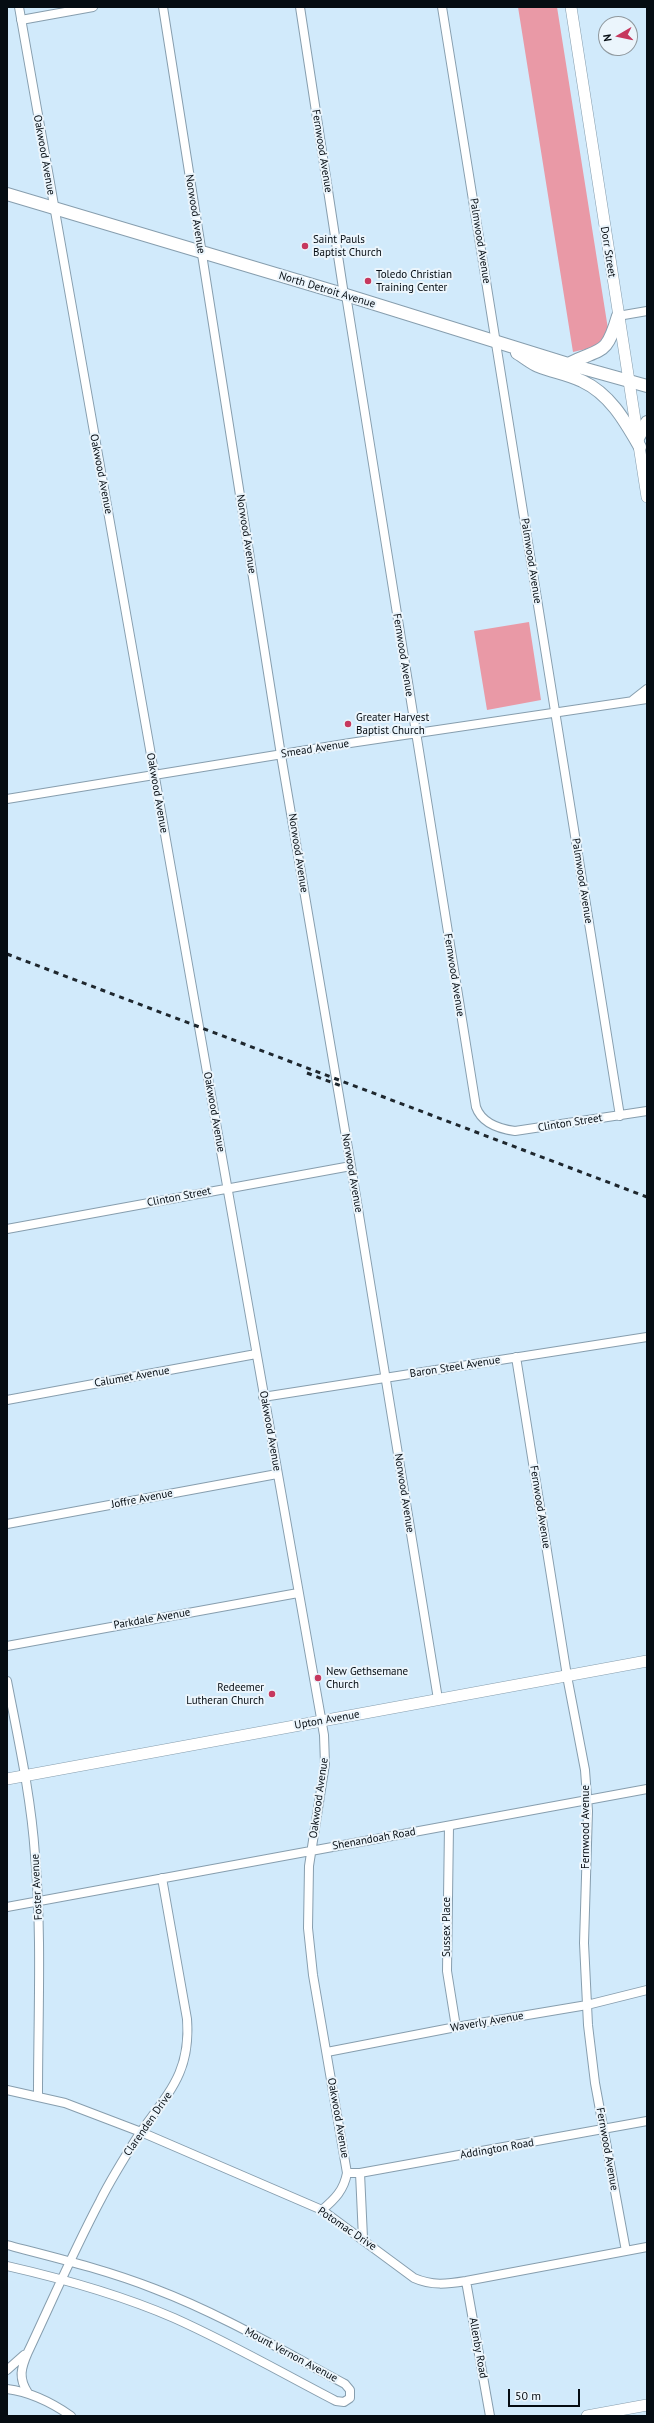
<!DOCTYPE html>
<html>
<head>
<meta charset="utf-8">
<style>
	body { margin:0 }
	#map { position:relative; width:654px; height:2423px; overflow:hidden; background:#d1eafb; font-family:"PT Sans",sans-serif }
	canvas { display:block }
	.frame { position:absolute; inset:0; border:8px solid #050c12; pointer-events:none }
	.north { position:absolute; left:598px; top:16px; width:40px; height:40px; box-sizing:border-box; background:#ebf5fc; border:1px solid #8f989e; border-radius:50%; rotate:261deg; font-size:11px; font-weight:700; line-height:16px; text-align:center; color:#050c12 }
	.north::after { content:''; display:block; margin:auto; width:14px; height:18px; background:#c6385e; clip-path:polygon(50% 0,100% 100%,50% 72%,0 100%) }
	.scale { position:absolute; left:508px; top:2389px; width:72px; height:18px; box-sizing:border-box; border:2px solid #050c12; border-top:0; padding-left:5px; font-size:12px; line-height:14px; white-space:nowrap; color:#050c12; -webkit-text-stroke:3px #ebf5fc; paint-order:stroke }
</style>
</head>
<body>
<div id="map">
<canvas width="654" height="2423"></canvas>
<div class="frame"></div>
<div class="north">N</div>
<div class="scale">50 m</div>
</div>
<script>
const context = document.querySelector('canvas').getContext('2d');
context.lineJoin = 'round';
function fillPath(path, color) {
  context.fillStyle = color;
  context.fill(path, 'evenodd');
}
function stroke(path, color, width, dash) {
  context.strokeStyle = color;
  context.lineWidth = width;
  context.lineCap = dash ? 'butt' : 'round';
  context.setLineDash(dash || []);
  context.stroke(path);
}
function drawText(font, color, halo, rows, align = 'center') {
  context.font = font + ' "PT Sans",sans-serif';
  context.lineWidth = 4;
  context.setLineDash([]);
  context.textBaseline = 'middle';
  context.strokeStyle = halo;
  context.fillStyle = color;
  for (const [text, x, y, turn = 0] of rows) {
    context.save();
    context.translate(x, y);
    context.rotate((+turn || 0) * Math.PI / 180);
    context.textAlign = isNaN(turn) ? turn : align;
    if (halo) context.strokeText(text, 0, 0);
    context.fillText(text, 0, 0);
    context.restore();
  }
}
const green = new Path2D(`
	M518,7h39l51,322c-8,18 -17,19 -35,23z
	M529,622l12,78 -54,10 -13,-79z`);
const street = new Path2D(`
	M19,7l305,1728 1,29 -16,102 -1,62 5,47 34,198c-3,17 -12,26 -25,37
	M163,7l118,748 70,411 87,533
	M300,7l44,288
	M442,7l178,1109
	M21,20l72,-13
	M346,295l130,812c6,17 24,22 39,24l132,-20
	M618,316l29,-5
	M633,700l14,-11
	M7,799l343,-56 297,-44
	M7,1229l344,-63
	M516,1357l51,319 18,94 3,41 -4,132 4,82 7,58 31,168
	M263,1397l384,-60
	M7,1400l249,-46
	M7,1524l270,-50
	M7,1646l291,-53
	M7,1681c11,57 24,115 28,174 7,79 3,160 3,240
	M449,1826l-2,145 9,56
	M7,1907l640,-118
	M327,2052l129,-25 131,-22 60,-15
	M7,2090l58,13 76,29 181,78 92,68c18,8 33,6 52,3l181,-34
	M347,2173h13l287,-52
	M360,2173l3,65
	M7,2245c50,13 100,25 148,44 66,25 128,62 190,95l5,6v8l-6,4 -8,-1c-54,-28 -106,-58 -162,-83 -53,-23 -110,-39 -167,-52
	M466,2281l24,135
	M7,2370l17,-15
	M7,2389c24,3 44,13 64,27
	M28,2393c-10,-15 -7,-25 0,-41 24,-51 46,-102 72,-151 12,-24 26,-46 40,-68 29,-41 51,-61 47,-114l-25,-141`);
const secondary = new Path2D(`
	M571,7l76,490
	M7,1779l640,-118
	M587,2416l60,-11`);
const primary = new Path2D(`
	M7,194l339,101 222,69 79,22
	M517,353c7,4 14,10 21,13 15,6 30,8 44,15 28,13 43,40 58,66
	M568,364c34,-17 38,-7 50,-48
	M638,438l9,-16`);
const rail = new Path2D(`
	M7,954l640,243
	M307,1073l37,14`);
const markers = [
	[305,246,4,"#c6385e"],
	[368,281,4,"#c6385e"],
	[348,724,4,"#c6385e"],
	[318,1678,4,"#c6385e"],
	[272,1694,4,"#c6385e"]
];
const streetNames = [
	["Fernwood Avenue",322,151,81],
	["Oakwood Avenue",44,155,80],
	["Norwood Avenue",195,214,81],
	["Palmwood Avenue",480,241,81],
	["Dorr Street",608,252,81],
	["North Detroit Avenue",327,290,17],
	["Oakwood Avenue",101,474,79],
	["Norwood Avenue",246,534,81],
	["Palmwood Avenue",531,561,81],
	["Fernwood Avenue",403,655,81],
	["Smead Avenue",315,749,-9],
	["Oakwood Avenue",157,793,80],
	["Norwood Avenue",298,853,81],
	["Palmwood Avenue",582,881,81],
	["Fernwood Avenue",454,975,81],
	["Oakwood Avenue",214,1112,80],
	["Clinton Street",570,1123,-9],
	["Norwood Avenue",352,1173,80],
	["Clinton Street",179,1197,-11],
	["Baron Steel Avenue",455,1367,-9],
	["Calumet Avenue",132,1377,-10],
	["Oakwood Avenue",270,1431,80],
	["Norwood Avenue",404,1493,81],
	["Joffre Avenue",142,1499,-11],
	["Fernwood Avenue",540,1507,81],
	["Parkdale Avenue",152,1619,-10],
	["Upton Avenue",327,1720,-10],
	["Oakwood Avenue",319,1798,-82],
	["Fernwood Avenue",586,1827,-90],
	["Shenandoah Road",374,1839,-10],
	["Foster Avenue",37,1887,-93],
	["Sussex Place",447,1927,-90],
	["Waverly Avenue",487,2022,-10],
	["Oakwood Avenue",338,2118,80],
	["Clarenden Drive",148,2124,-55],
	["Addington Road",497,2149,-10],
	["Fernwood Avenue",607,2149,80],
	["Potomac Drive",347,2229,34],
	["Allenby Road",478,2348,80],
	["Mount Vernon Avenue",291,2355,28]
];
const poiNames = [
	["Saint Pauls",313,240],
	["Baptist Church",313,253],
	["Toledo Christian",376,275],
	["Training Center",376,288],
	["Greater Harvest",356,718],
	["Baptist Church",356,731],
	["New Gethsemane",326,1672],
	["Church",326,1685],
	["Redeemer",264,1688,"right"],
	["Lutheran Church",264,1701,"right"]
];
fillPath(green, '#e999a6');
stroke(street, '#879eae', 10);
stroke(secondary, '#879eae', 12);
stroke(primary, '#879eae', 14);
stroke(street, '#fff', 8);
stroke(secondary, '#fff', 11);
stroke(primary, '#fff', 12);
stroke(rail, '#1e272e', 3, [5, 5]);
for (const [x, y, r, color] of markers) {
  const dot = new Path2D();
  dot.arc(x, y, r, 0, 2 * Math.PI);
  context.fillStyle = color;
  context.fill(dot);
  stroke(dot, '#ebf5fc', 1.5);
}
drawText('11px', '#050c12', '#ebf5fc', streetNames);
drawText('11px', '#050c12', '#ebf5fc', poiNames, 'left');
</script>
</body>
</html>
